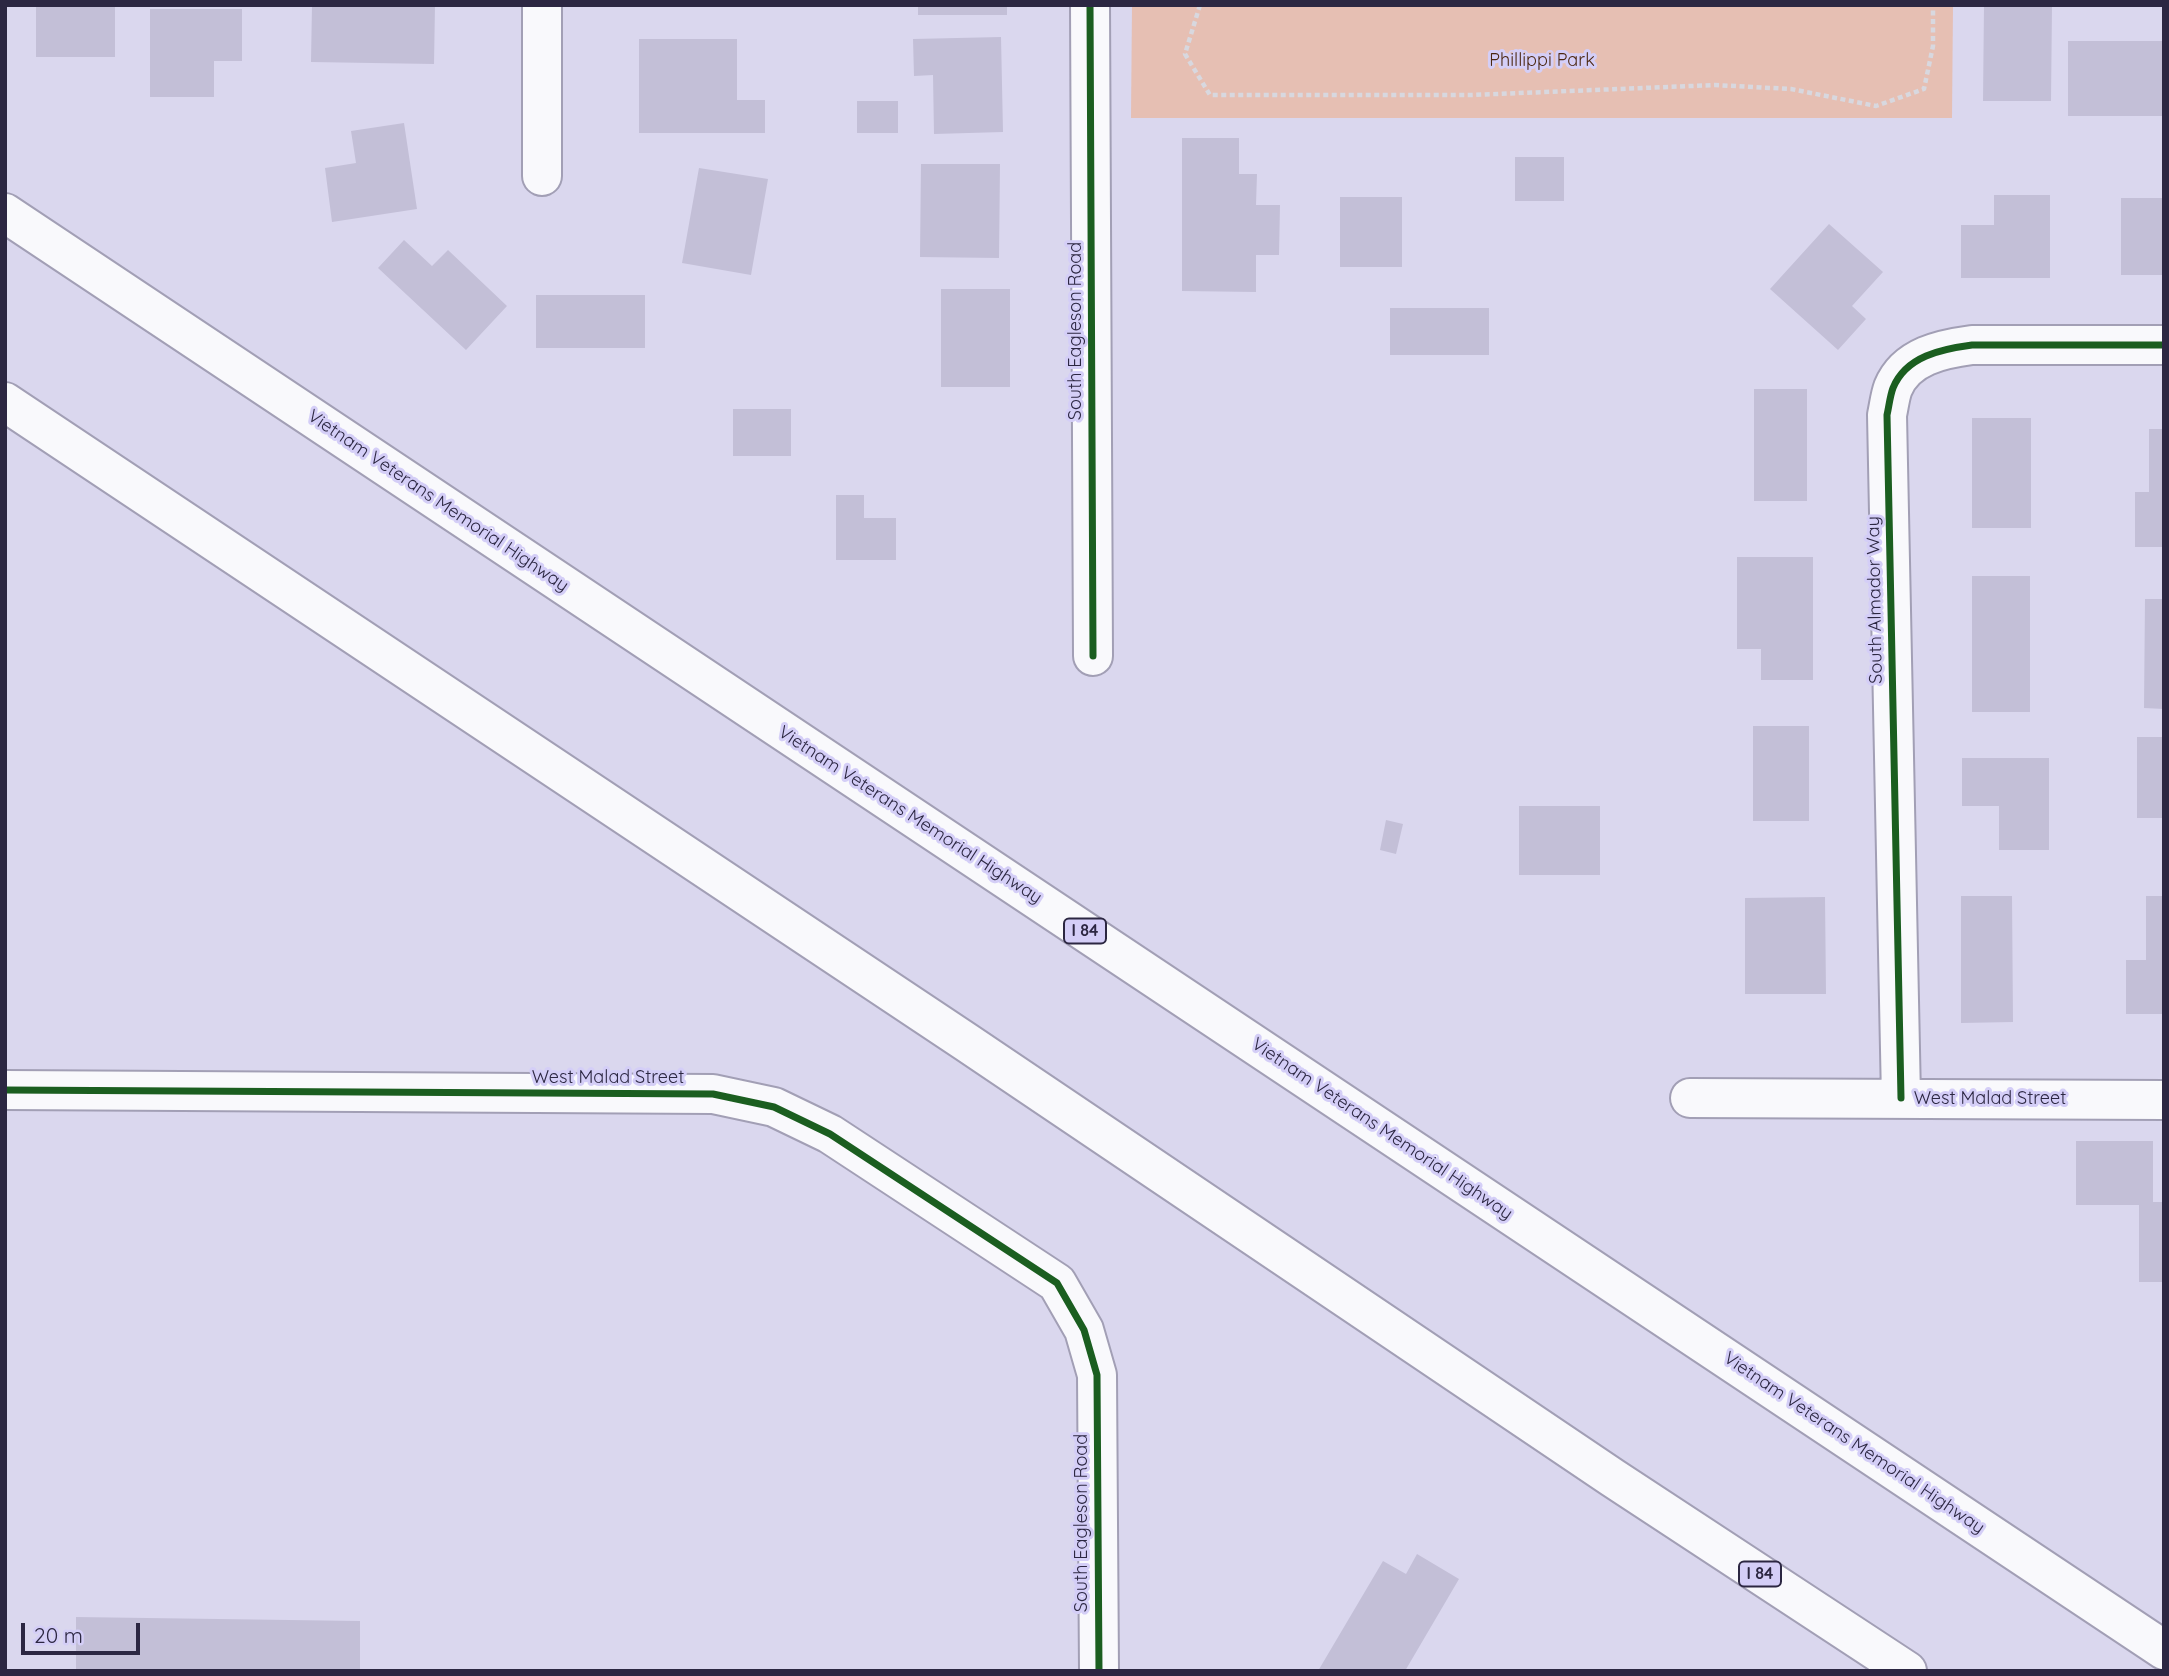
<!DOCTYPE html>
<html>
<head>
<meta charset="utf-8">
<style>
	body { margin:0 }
	#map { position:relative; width:2169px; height:1676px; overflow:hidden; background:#dad7ee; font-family:Quicksand,sans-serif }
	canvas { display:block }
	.frame { position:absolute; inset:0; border:7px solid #2c2742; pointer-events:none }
	.scale { position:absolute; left:21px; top:1623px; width:119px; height:32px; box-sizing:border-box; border:4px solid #2c2742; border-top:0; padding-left:9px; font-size:21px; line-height:24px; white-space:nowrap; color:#2c2742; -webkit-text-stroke:5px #d4cef7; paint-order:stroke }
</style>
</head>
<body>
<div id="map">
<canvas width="2169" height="1676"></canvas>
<div class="frame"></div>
<div class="scale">20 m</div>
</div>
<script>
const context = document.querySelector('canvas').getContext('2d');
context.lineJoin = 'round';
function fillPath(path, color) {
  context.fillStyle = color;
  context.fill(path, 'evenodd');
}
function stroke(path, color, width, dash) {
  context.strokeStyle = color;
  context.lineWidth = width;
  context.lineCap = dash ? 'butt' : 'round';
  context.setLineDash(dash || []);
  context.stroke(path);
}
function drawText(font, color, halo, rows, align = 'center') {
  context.font = font + ' Quicksand,sans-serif';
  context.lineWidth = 6;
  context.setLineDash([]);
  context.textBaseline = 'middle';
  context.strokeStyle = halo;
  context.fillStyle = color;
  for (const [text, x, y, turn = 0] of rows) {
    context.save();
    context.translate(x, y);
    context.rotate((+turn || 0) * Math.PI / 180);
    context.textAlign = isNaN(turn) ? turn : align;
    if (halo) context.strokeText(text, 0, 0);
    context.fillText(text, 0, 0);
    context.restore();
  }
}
const green = new Path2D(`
	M1132,5h821l-1,113h-821z`);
const building = new Path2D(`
	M36,5h79v52h-79z
	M312,5h123l-1,59 -123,-2z
	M918,5h89v10h-89z
	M1984,5h68l-1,96h-68z
	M150,9h92v52h-28v36h-64z
	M1001,37l2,95 -69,2 -1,-59 -19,1 -1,-37z
	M639,39h98v61h28v33h-126z
	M2068,41h96v75h-96z
	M857,101h41v32h-41z
	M404,123l13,86 -85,13 -7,-54 31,-5 -5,-32z
	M1182,138h57v36h18l-1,31h24l-1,50h-23v37l-74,-1z
	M1515,157h49v44h-49z
	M921,164h79l-1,94 -79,-1z
	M699,168l69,11 -17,96 -69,-12z
	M1994,195h56v83h-89v-53h33z
	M1340,197h62v70h-62z
	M2121,198h43v77h-43z
	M1829,224l54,48 -31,34 14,13 -28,31 -68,-61z
	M404,240l28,26 16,-16 59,56 -41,44 -88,-82z
	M941,289h69v98h-69z
	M536,295h109v53h-109z
	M1390,308h99v47h-99z
	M1754,389h53v112h-53z
	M733,409h58v47h-58z
	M1972,418h59v110h-59z
	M2149,429h15v118h-29v-55h14z
	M836,495h28v23h32v42h-60z
	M1737,557h76v123h-52v-31h-24z
	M1972,576h58v136h-58z
	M2145,599h19v110l-20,-1z
	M1753,726h56v95h-56z
	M2137,737h27v81h-27z
	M1962,758h87v92h-50v-44h-37z
	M1519,806h81v69h-81z
	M1386,820l17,4 -7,30 -16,-4z
	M1961,896h51l1,126 -52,1z
	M2146,896h18v118h-38v-54h20z
	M1825,897l1,97h-81v-96z
	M2076,1141h77v61h11v80h-25v-77h-63z
	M1417,1554l42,25 -54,92h-87l65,-110 23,13z
	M76,1617l284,4v50h-284z`);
const path = new Path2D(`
	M1200,5l-15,49 25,41h262l243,-10 76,4 85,17 48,-17 9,-43v-41`);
const minor = new Path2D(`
	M542,5v171
	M1090,5l3,651
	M5,1090l708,4 61,13 56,27 227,149 27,47 13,45 2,296
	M1690,1098l474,2
	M1901,1098l-14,-683c2,-9 3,-19 6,-27 13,-32 49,-39 79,-43h192`);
const highway = new Path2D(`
	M5,213l2159,1437
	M5,402l961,640 647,436 294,193`);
const cycleway = new Path2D(`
	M1090,5l3,651
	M5,1090l708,4 61,13 56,27 227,149 27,47 13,45 2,296
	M1901,1098l-14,-683c2,-9 3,-19 6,-27 13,-32 49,-39 79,-43h192`);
const shields = [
	[1085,931,42],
	[1760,1574,42]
];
const shieldNames = [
	["I 84",1085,931],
	["I 84",1760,1574]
];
const parkNames = [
	["Phillippi Park",1542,61]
];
const streetNames = [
	["South Eagleson Road",1076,331,-90],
	["Vietnam Veterans Memorial Highway",438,501,34],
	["South Almador Way",1875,600,-91],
	["Vietnam Veterans Memorial Highway",910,815,33],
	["West Malad Street",608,1078],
	["West Malad Street",1990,1099],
	["Vietnam Veterans Memorial Highway",1382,1129,34],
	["Vietnam Veterans Memorial Highway",1854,1443,34],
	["South Eagleson Road",1082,1523,-90]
];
fillPath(green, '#e6bfb3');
fillPath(building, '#c3bfd7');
stroke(minor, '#a29fb5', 42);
stroke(highway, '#a29fb5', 42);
stroke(path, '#d8d8df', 4.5, [5, 3.5]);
stroke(minor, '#f9f9fc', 38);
stroke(highway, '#f9f9fc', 38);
stroke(cycleway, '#1b5e20', 7);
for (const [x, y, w] of shields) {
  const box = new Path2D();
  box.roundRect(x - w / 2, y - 12.5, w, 25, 5);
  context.fillStyle = '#d4cef7';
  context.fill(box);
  stroke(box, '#2c2742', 2);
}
drawText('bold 16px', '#2c2742', null, shieldNames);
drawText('18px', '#4b2710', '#d4cef7', parkNames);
drawText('18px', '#2c2742', '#d4cef7', streetNames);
</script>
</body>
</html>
